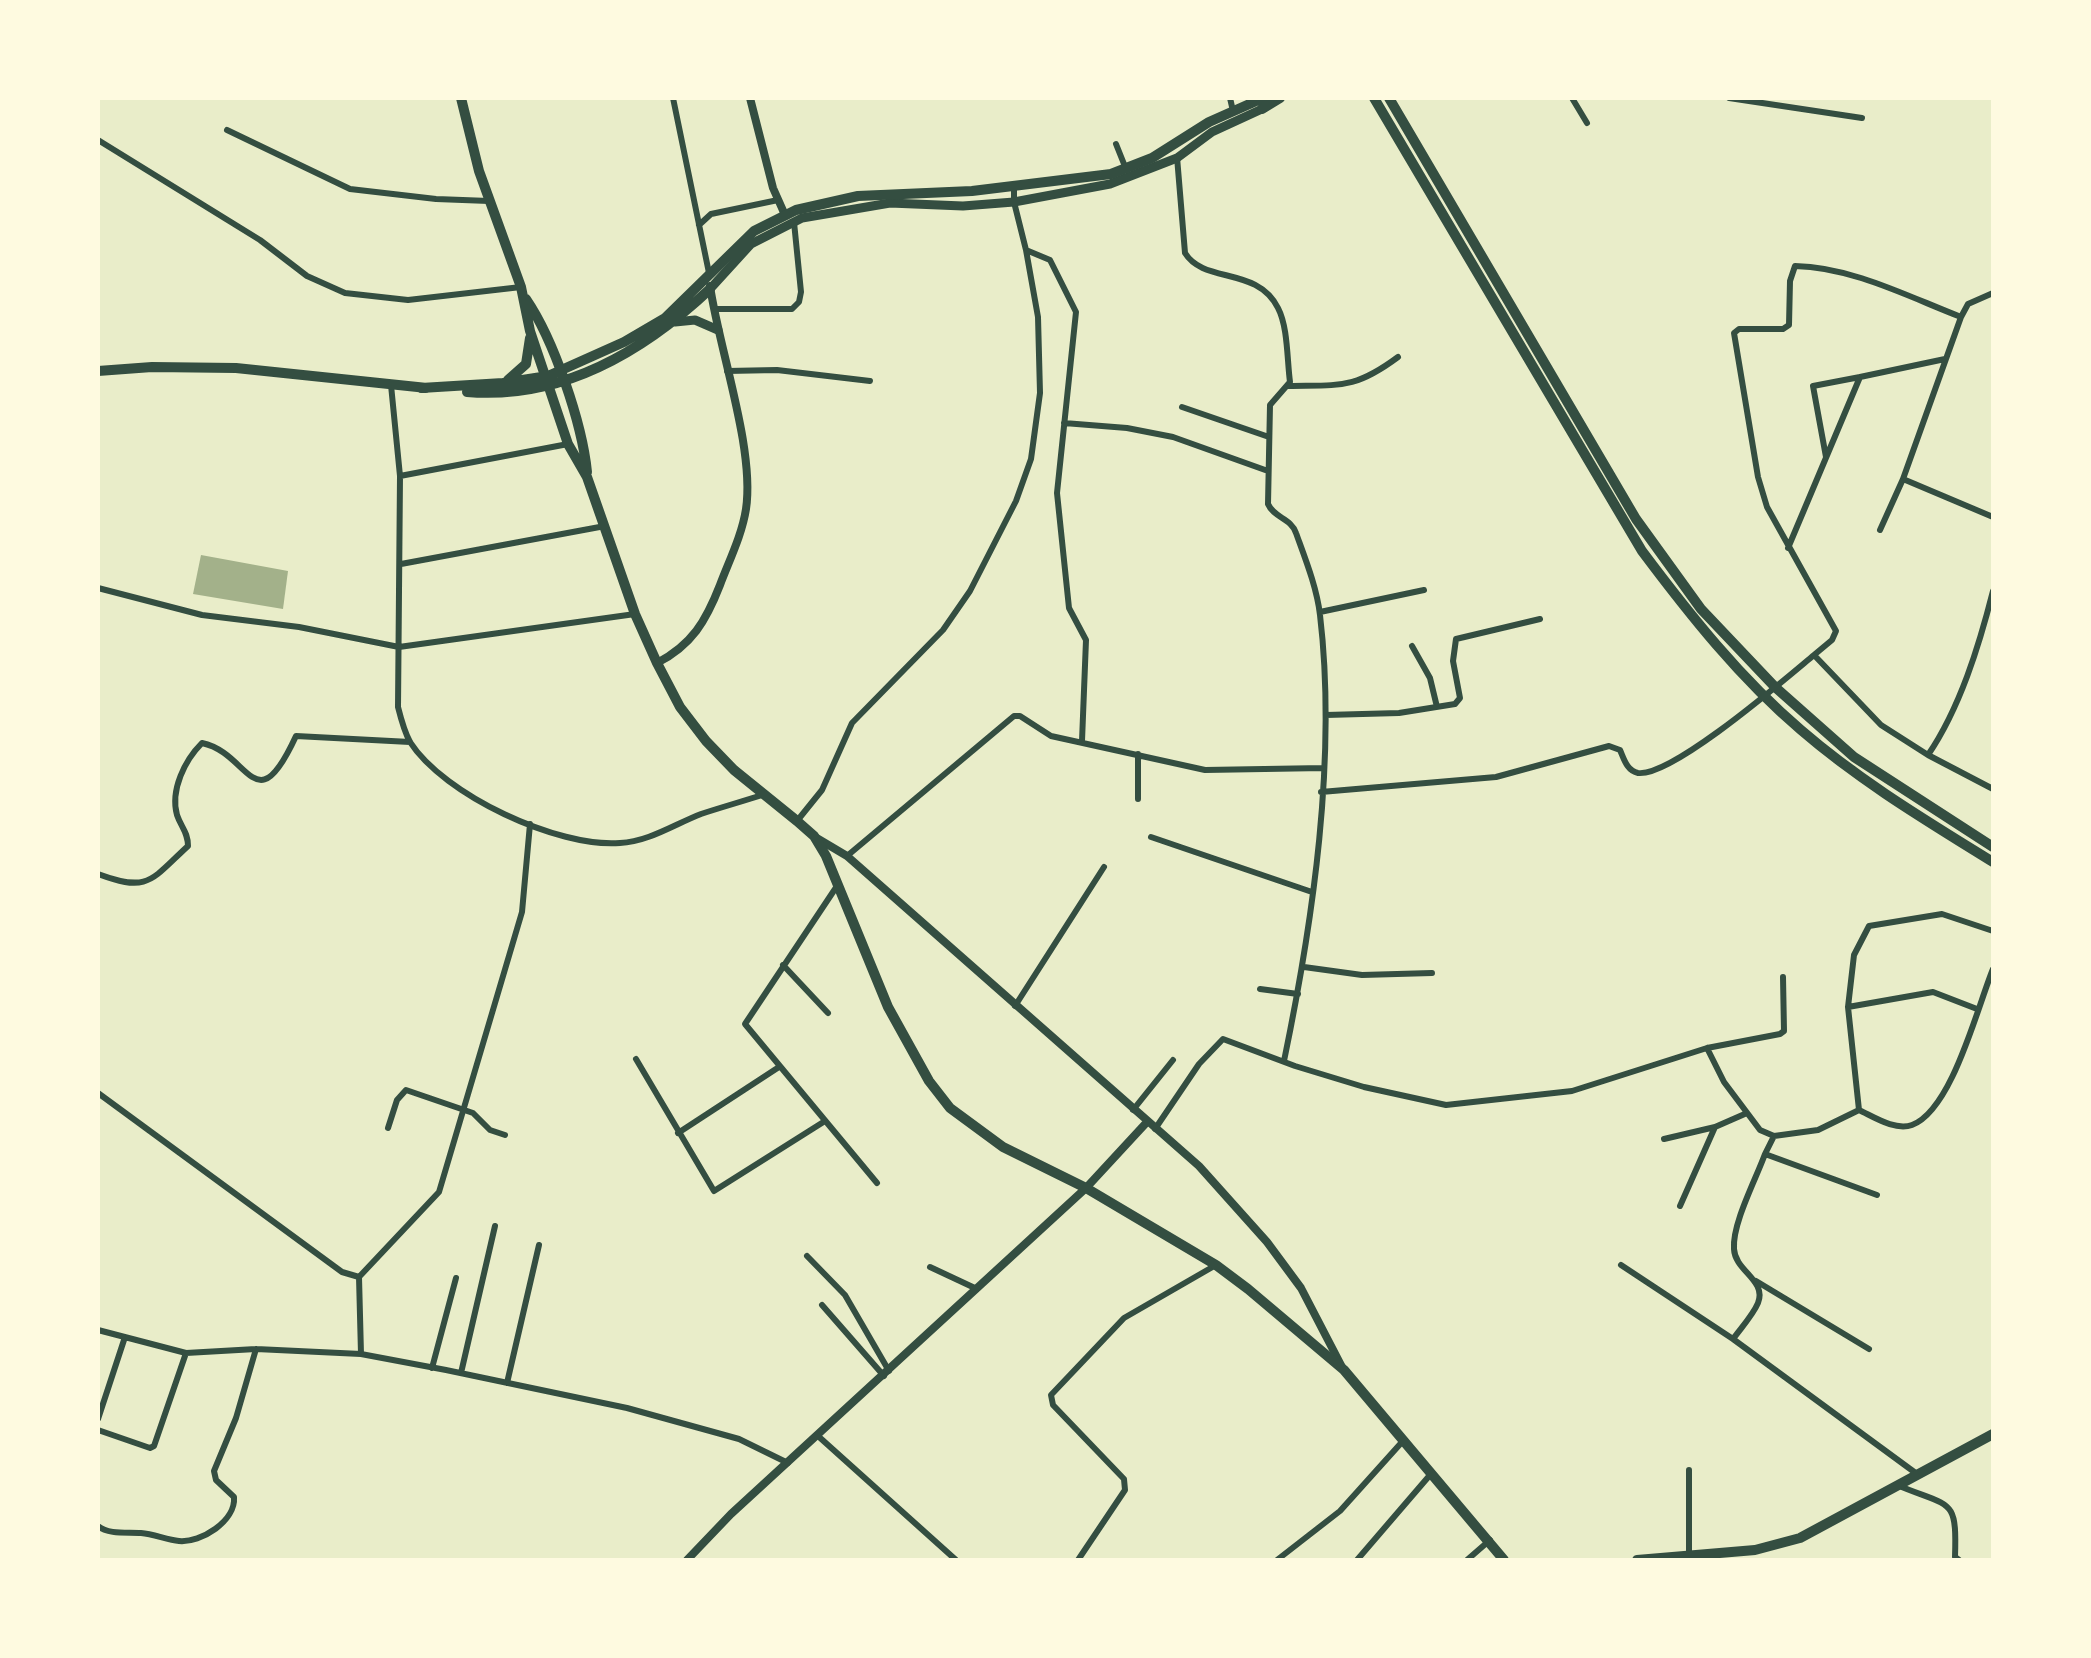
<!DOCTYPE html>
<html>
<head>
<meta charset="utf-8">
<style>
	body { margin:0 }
	#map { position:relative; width:2091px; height:1658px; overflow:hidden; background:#e9edc9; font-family:"DM Sans",sans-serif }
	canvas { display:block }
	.frame { position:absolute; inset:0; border:100px solid #fefae0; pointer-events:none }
</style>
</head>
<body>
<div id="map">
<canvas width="2091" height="1658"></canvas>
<div class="frame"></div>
</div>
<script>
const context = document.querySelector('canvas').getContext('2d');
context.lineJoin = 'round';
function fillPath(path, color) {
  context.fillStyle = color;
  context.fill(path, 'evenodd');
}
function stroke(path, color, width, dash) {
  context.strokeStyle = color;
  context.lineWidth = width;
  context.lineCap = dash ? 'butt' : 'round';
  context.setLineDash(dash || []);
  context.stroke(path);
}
const water = new Path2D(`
	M201,555l87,16 -5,38 -90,-15z`);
const minor = new Path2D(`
	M673,98l36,175
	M1230,98l3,13
	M1572,98l15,25
	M1729,98l133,20
	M227,130l123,59 86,10 53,2
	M98,140l162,100 47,36 38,17 63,7 113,-13
	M1116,144l10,25
	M1177,157l8,96c19,31 72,13 93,55 10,19 9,52 12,74l-20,23 -2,99c6,14 23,14 28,29 9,25 21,55 24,82 17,143 -7,306 -36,446
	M1014,187v15l12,48 24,10 26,52 -19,181 12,115 17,32 -4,101
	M699,225l12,-11 67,-14
	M714,309h78l7,-7 2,-10 -7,-70
	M727,371l50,-1 93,11
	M391,385l9,91 -2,231c3,12 6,24 12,35 34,53 148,106 210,101 28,-1 55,-19 81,-29 21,-7 43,-13 64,-20
	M1289,386c52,-1 66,3 109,-29
	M1182,407l87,30
	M1064,423l63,5 46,9 95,34
	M1826,457l-13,-71 47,-9
	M400,476l168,-32
	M1903,479l90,38
	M1880,530l23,-51 58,-162 7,-13 25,-11
	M1788,548l72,-171 85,-18
	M401,564l204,-38
	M98,588l104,27 97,12 100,20 236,-33
	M1320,612l104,-22
	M1412,646l18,32 7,29
	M1814,655l18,-15 4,-9 -69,-124 -9,-30 -24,-144 5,-4h44l6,-4 1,-44 5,-15c57,1 114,31 166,51
	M1326,715l73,-2 56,-9 5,-6 -7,-37 3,-22 84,-20
	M1928,755c32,-47 51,-109 65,-164
	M1321,792l175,-15 113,-31 11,4c4,9 7,21 18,23 34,4 147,-94 176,-118l67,70 47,30 65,34
	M1138,799v-45
	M797,821l25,-31 30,-67 91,-93 27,-39 46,-90 15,-42 9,-66 -2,-76 -12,-67
	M1151,837l161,55
	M847,856l167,-140h6l31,20 154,34 119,-2
	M98,874c51,19 53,6 90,-28 0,-14 -7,-19 -11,-31 -7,-25 8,-55 25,-72 48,10 53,82 94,-7l114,6
	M837,886l-92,138 132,159
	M783,965l45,48
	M1304,967l58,8 70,-2
	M1260,989l38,5
	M1015,1006l89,-139
	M1848,1007l85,-15 44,17
	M1707,1048l17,34 36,48 14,6 44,-6 41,-20c15,7 36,21 53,15 40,-15 65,-117 81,-156
	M636,1059l78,132 111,-70
	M98,1093l244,179 17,5
	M1133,1110l40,-50
	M1859,1110l-11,-103 6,-52 15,-29 73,-12 51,17
	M388,1128l9,-28 9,-10 67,23 17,17 15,5
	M1155,1129l44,-65 24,-25 72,27 69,21 82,18 126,-14 135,-43 73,-14 4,-3 -1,-54
	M678,1133l101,-66
	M1774,1136l-9,18 112,41
	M1664,1139l51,-12
	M1765,1154c-9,25 -33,70 -31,95 1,22 33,31 24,54 -5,12 -17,25 -25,36l184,135
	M1680,1206l35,-79 32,-14
	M807,1256l38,39 44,76
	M1621,1265l112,74
	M930,1267l47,22
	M359,1277l80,-85 83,-280 8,-88
	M359,1277l2,77
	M1756,1281l113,68
	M822,1305l62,71
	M98,1330l88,23 70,-4 105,5 85,16 181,38 112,31 49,24
	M432,1368l24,-90
	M461,1373l34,-147
	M507,1383l32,-138
	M98,1419l26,-79
	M98,1430l52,18 4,-2 32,-93
	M818,1436l138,124
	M1897,1485c54,23 60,11 58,72l4,3
	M98,1526c11,9 29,6 43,7 13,1 26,7 38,8 22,2 57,-20 55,-44l-18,-17 -2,-9 22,-53 20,-69
	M1689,1553v-83
	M1078,1560l47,-70 -1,-11 -71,-74 -2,-10 73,-77 92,-53
	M1277,1560l63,-49 62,-69
	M1357,1560l73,-85
	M1467,1560l23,-20`);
const tertiary = new Path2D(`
	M750,98l23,90 12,27
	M657,663c35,-18 49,-42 63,-78 9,-24 22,-50 26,-76 9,-60 -27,-160 -36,-223
	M815,837l32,19 352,310 68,76 34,46 41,79
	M687,1560l44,-46 355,-326 61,-66`);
const secondary = new Path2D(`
	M710,289l41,-45 51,-26 88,-15 73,3 51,-4 96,-18 67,-26 35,-26 50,-23
	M675,322l20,-2 23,10`);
const primary = new Path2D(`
	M461,98l18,73 42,116 9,44 38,113 19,33 48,137 22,49 23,44 26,34 28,29 63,51 17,15 12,20 62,151 41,74 21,27 53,39 83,41 130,77 32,24 96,81 160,190
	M1374,98l268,453c48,64 98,127 159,179 59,51 126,91 192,132
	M1389,98l247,421 65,90 74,78 79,70 139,90
	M1262,109l18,-11
	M526,299c28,41 56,124 61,173
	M98,371l54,-4 84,1 191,20
	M508,380l18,-16 4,-26
	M421,388l82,-5 45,-7 76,-34 41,-24 89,-87 42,-21 62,-14 114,-5 139,-17 41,-16 57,-36 54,-24
	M467,392c95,8 176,-40 243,-103
	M1637,1560l118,-10 45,-12 193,-104`);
fillPath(water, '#a3b18a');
stroke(minor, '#344e41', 6);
stroke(tertiary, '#344e41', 8);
stroke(secondary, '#344e41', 9);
stroke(primary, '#344e41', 10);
</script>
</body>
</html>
